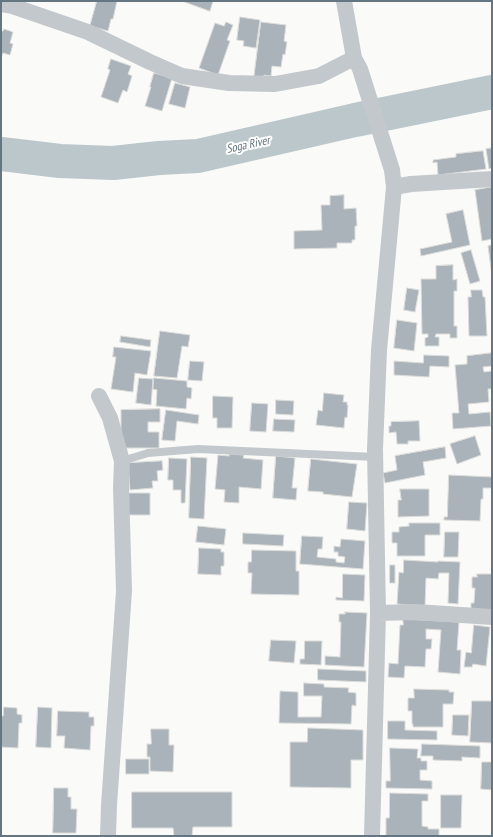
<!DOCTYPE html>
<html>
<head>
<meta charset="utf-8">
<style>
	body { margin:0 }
	#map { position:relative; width:493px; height:837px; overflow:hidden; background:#fafaf8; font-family:"PT Sans Narrow",sans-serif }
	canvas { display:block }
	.frame { position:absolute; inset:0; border:2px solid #657683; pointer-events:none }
</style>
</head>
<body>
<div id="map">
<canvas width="493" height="837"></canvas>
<div class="frame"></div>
</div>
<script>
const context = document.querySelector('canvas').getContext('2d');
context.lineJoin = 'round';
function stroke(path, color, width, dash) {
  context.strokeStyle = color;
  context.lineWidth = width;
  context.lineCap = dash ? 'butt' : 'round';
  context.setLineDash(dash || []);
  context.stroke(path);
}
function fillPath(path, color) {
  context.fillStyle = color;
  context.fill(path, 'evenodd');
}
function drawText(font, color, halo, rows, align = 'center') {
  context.font = font + ' "PT Sans Narrow",sans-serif';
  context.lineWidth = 4;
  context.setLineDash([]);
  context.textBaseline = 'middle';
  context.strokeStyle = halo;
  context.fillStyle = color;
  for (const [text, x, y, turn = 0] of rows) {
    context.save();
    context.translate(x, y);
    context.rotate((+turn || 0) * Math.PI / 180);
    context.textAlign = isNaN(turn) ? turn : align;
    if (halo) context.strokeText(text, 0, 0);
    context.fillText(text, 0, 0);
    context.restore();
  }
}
const river = new Path2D(`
	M1,154l59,7 53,2 46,-5 39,-2 157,-36 137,-28`);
const building = new Path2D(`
	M97,1h20l-4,18h-2l-3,12 -18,-5z
	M182,1h31l-3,10z
	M240,17l20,3 -4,28 -13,-2 1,-5 -7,-1z
	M226,22l7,3 -6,15 3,1 -12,34 -19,-7 16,-45 9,3z
	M261,22l25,3 -2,16 3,1 -2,13 -2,-1 -2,13 -9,-1 -1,10 -7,-1 -1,3h-9z
	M4,29l9,3 -3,11 3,1 -3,11 -7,-2 -2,5v-27h2z
	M111,59l20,7 -3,8 4,2 -5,16 -4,-2 -5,13 -17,-6 9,-27 -2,-1z
	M154,73l18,5 -10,33 -17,-5 6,-19h-1z
	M175,83l15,4 -5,21 -16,-4z
	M492,148v20l-3,1 -3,-20z
	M483,151l3,18 -48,6 -1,-13 -4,1v-3l23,-3v-3z
	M492,187v52l-10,2 -7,-51z
	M344,195v14l12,-1 1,18h-2v14h-3v3h-15v5l-43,1v-18l28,-1 -1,-25h9v-9z
	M463,210l7,35 -49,11 -1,-7 32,-7 -6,-28z
	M492,245v31l-4,-30z
	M471,250l9,31 -10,3 -9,-31z
	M453,265v15l4,-1v12h-3v35h3v12h-7v-4h-14l-1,3h4v9h-14v-8l3,-1v-3h-6l-1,-55h15v-13z
	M407,288l12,2 -4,22 -11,-2z
	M471,290h11l1,7h2l2,39h-18l-1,-39h3z
	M397,320l20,3 -3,28 -20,-3z
	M160,331l30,4 -2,12 -6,-1 -5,32 -23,-2z
	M121,336l30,4 -1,7 -30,-5z
	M114,347l37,4 -4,24 -12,-2 -2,19 -22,-3 5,-32h-3z
	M492,353v13l-9,1 1,5 8,-1v18h-4l1,13 -21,2 1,10 21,-2 1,14 -38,3 -1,-16h7l-4,-48 12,-1v-8z
	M424,355l25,1v11l-19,-1 -1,11 -35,-2v-14l29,2z
	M190,361l14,1 -2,19 -14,-1z
	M139,378l14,1 -2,26 -15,-2z
	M154,378l33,3v6l5,1 -1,11 -4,-1 -1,11 -30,-3 1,-16 -4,-1z
	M324,393l20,2 -1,7h4v3h1l-1,13 -2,-1 -1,11 -28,-3 2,-15 4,1z
	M213,396l20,1 -1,31h-15v-10h-4z
	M276,400l18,1 -1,14 -17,-1z
	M252,403l16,1 -2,28 -16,-1z
	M160,409v13h-12v10h11v16h-38v-38z
	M166,410l33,5 -1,9 -21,-3 -2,20 -13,-1z
	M274,419l21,1 -1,12 -21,-1z
	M419,421l1,20h-12v3h-11l-1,-12 -7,1v-7h2v-4z
	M475,436l6,19 -24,9 -7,-20z
	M445,447l1,11 -23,4 2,13 -40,8 -2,-10 14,-3 -2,-14z
	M229,454l15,1 -1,3 20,2 -2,29 -22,-2v16l-15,-1 1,-12 -10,-1 3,-34 11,1z
	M276,456l19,2 -3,30h5l-1,12 -23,-2z
	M191,457l16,1 -3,61 -15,-1z
	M169,458l18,1 -2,44h-4v-13h-8v-10h-5z
	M311,459l46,5 -5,33 -29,-3v-2l-15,-1z
	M162,461l1,9 -6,1 1,10h-6l1,7 -23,2 -2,-27z
	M449,475l43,2v11h-9v11h-2l-1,22 -36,-1v-3h3z
	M400,489h29v27l-31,1v-17h3z
	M129,493h21v22h-21z
	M349,502l18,1 -2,28 -18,-2z
	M409,523h31v12h-15v21h-28v-13h-5v-11h7v-5l10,-1z
	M198,526l28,3 -2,16 -28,-3z
	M445,532h14l-1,25h-14z
	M243,533l41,2 -1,11 -40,-2z
	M302,536l21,1 -1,12h-4l-1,8 19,2v3l8,1 1,-6 -7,-1v-4h-4v-6l6,1 1,-8 24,2 -2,28 -63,-5z
	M199,548l22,1v3h3v14h-3v9l-23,-1z
	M252,550l44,1v20h3v24l-48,-1 1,-21h-4v-11h3z
	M404,560l34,2v-1l22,1 -2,42 -10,-1 1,-30h-10l-1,6 -12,-1 -1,28 -28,-2 2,-32 4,1z
	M390,565h5v18h-5z
	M343,574l22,1 -1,26 -28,-1v-3l6,1z
	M477,574h15v37l-21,-1v-7h3l1,-15h-3v-11h5z
	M345,612l22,1 -3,54 -39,-2v-9l15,1 1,-35h-2v-8h6z
	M403,619l56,3 -2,28h4l-1,24 -22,-2 3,-42 -15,-1v10h6l-1,10h-5l-1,18 -20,-1 -1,12 -16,-1 1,-14 9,1 2,-39h3z
	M474,625l16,2 -4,39 -13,-2 -1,3h-8l2,-15 5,1z
	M271,640l25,1 -2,22 -25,-2z
	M305,641h17l-1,24 -21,-1v-5h4z
	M318,669l48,2v11l-48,-2z
	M304,683l20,1v3l25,1 -1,4 8,1v13l-4,-1 -1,19 -72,-1 1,-32 18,1v25h23l1,-21h-18z
	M414,689l35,1v2h5l-1,12h-10v23h-30v-3h-1v-13h-4v-13h6z
	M472,701h20v42l-22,-1z
	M4,707l13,1v6l5,1v8h-3l-1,25 -17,-1v-31h2z
	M38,707l14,1 -1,40 -15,-1z
	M58,711l31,1v5h5v9h-3l-1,24 -26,-2 1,-12h-8z
	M453,715h16l-1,21 -16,-1z
	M388,721h17v9l32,1v9l-49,-1z
	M308,728l55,2v30h-12v28l-61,-1v-45h17z
	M151,729h18v16h5l-1,27 -23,-1v-14h-3v-13h4z
	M422,744l58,2v12l-18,-1v4l-29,-1v-4h-12z
	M390,748l28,1 -1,9h4v3h6v9h-7v10l12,1v8l-46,-1v-7h4z
	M126,759h23v15h-23z
	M482,762h10v28l-11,-1z
	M54,788h14v9h3v12h6l-1,24h-23z
	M132,792h100v35h-39l-1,9h-18l-1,-8h-41z
	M390,793l38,1v7h-6v25l6,1v2h11v7h-53v-18h3z
	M441,795h21l-1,33h-20z`);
const lane = new Path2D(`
	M122,461l26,-8 50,-4 177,8`);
const street = new Path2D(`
	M344,1l10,57 6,11 32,101 2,17 -15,163 -4,99 3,164 -6,223
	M1,4l11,2 76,26 62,30 32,14 47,7 46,1 44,-8 35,-18
	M394,187l17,-3 81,-5
	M99,396l11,22 12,43 -1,27 3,103 -15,214 -1,31
	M378,613l38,-1 76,5`);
const waterNames = [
	["Soga River",248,145,-12]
];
stroke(river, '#bbc7cb', 34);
fillPath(building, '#aab3b9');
stroke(building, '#dcdcda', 1);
stroke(lane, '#c3c8cc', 8);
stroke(street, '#c3c8cc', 16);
drawText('italic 12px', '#60757c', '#fff', waterNames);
</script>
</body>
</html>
